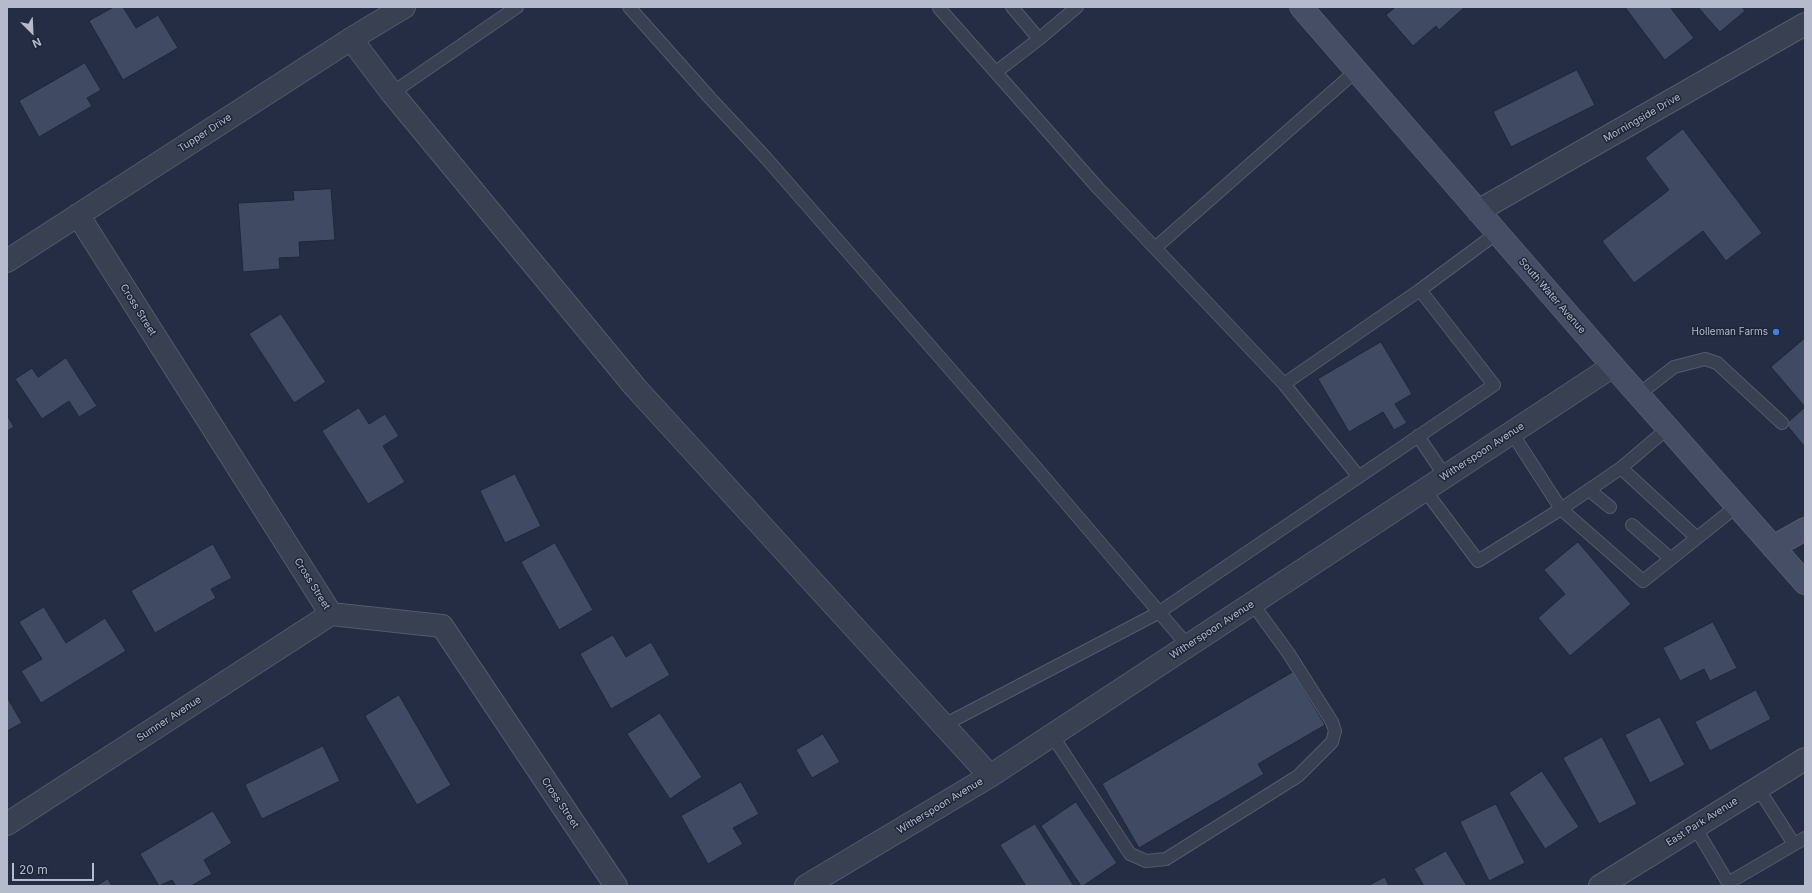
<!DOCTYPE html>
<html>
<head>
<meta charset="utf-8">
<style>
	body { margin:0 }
	#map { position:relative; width:1812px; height:893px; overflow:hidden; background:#242d43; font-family:Inter,sans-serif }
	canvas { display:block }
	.frame { position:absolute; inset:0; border:8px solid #b5bbcd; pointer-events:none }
	.north { position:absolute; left:12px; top:12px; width:40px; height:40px; -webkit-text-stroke:3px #1d2538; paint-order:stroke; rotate:156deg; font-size:11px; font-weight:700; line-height:16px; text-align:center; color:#b5bbcd }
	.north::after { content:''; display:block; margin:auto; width:14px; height:18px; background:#b5bbcd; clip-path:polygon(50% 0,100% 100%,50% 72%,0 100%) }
	.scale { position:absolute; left:12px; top:863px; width:82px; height:18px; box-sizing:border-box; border:2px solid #b5bbcd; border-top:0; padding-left:5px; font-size:12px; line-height:14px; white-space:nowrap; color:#b5bbcd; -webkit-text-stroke:3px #1d2538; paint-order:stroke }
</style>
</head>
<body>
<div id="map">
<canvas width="1812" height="893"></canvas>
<div class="frame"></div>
<div class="north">N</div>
<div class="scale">20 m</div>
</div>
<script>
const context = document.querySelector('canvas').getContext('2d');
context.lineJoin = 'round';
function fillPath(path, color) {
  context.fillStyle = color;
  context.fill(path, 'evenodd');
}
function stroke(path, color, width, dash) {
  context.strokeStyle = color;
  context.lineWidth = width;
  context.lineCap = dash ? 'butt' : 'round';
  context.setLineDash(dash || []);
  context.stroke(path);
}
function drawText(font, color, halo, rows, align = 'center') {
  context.font = font + ' Inter,sans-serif';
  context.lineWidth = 3;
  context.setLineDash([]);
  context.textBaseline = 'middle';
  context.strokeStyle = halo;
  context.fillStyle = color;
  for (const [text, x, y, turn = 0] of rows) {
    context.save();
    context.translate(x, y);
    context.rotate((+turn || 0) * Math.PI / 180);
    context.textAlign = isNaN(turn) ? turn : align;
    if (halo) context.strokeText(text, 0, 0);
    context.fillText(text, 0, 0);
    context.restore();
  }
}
const building = new Path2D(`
	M114,7h9l13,21 22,-13 20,33 -55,32 -34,-59z
	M1396,7h69l-26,23 -3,-4 -23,20 -27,-31z
	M1625,7h45l24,31 -29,22z
	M1698,7h44l3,4 -25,21z
	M85,63l16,27 -14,8 5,8 -53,31 -20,-36z
	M1577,70l18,35 -84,42 -18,-35z
	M1683,129l79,104 -36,28 -23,-30 -69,52 -32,-42 67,-51 -24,-32z
	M331,189l4,51 -36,2 1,15 -21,1 1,11 -37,3 -5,-69 56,-3 -1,-9z
	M281,314l45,68 -32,21 -45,-69z
	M1804,339l1,2v105h-1l-18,-22 19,-17 -34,-40z
	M1381,342l31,52 -17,10 12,19 -13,7 -11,-18 -34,20 -31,-53z
	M66,358l31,48 -18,11 -10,-16 -27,18 -27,-40 17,-11 6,9z
	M359,408l10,16 16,-10 14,22 -16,10 22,36 -37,22 -46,-73z
	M7,415l7,12 -7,4z
	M515,474l26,52 -36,17 -25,-52z
	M1578,542l53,62 -61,52 -32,-38 27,-24 -21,-24z
	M555,543l38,67 -34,20 -38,-68z
	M213,544l19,34 -21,11 5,9 -61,35 -24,-42z
	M44,607l22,36 39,-25 21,33 -85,52 -20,-32 21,-12 -23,-37z
	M1713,622l24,46 -27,13 -6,-12 -24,12 -17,-33z
	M613,635l13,22 25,-15 19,33 -59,34 -31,-55z
	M1293,672l32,53 -67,39 6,10 -125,74 -37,-64z
	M1756,690l15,29 -61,32 -15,-29z
	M399,695l52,90 -34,20 -52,-89z
	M7,697l15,26 -15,8z
	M660,713l42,64 -32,22 -43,-65z
	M1660,717l25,48 -35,18 -25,-48z
	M823,734l17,28 -28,16 -16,-28z
	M1602,737l35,67 -38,20 -36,-66z
	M323,746l17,35 -78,38 -17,-34z
	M1542,771l37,56 -34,22 -36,-56z
	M741,782l18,32 -26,14 10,16 -35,20 -27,-48z
	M1076,802l41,61 -34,23h-2l-40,-60z
	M1496,804l29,59 -36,18 -29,-59z
	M213,811l19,32 -28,17 8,14 -21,12h-15l-4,-6 -13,6 -19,-32z
	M1035,824l39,62h-48l-26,-41z
	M1446,851l21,35h-43l-10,-17z
	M1385,877l4,9h-21z
	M108,879l4,7h-16z`);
const lane = new Path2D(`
	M629,7l81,91 56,60 266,305 156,183
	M1012,7l27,32
	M939,8l159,180 57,60 201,-177
	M996,72l43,-33 38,-32
	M392,93l125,-86
	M1155,248l129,136 75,93
	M1284,384l136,-94 77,-57
	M1638,395l36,-28 31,-8 12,4 65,60
	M1512,433l49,76 60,-41 76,70
	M1418,436l27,40
	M1621,468l47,-40
	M1424,489l54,72 83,-52 82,72 94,-75
	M1589,490l21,17
	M1632,525l39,34
	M944,725l214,-112 336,-228 -74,-95
	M1052,735l78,119 16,7 20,-2 132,-83 34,-34 3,-11 -3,-9 -43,-68 -37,-51
	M1758,788l36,56
	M1695,827l35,59
	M1728,883l77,-45`);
const street = new Path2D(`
	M351,39l41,54 243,294 355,389
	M1478,211l327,-187
	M78,215l253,399
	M7,261l344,-222 53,-32
	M331,614l111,12 174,260
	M7,824l324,-210
	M806,886l184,-110 623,-410
	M1600,886l205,-127`);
const secondary = new Path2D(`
	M1301,7l312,359 192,217
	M1773,547l32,-18`);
const markers = [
	[1776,332,4,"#3f7fe0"]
];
const streetNames = [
	["Morningside Drive",1642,118,-30],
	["Tupper Drive",205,133,-33],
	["South Water Avenue",1552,296,49],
	["Cross Street",138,310,58],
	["Witherspoon Avenue",1482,452,-33],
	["Cross Street",312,584,58],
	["Witherspoon Avenue",1212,630,-33],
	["Sumner Avenue",169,719,-33],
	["Cross Street",560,803,56],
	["Witherspoon Avenue",940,806,-31],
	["East Park Avenue",1702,822,-32]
];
const poiNames = [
	["Holleman Farms",1768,332]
];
fillPath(building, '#404a63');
stroke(building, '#1f273a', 1);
stroke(lane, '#535b6d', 14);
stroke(street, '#535b6d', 24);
stroke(secondary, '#535b6d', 24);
stroke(lane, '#384052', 12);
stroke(street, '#384052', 22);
stroke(secondary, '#464e66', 22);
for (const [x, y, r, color] of markers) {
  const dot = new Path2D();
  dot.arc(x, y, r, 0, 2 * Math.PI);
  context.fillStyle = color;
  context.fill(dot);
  stroke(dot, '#1d2538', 1.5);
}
drawText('10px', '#b5bbcd', '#1d2538', streetNames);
drawText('10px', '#b5bbcd', '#1d2538', poiNames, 'right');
</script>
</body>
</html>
